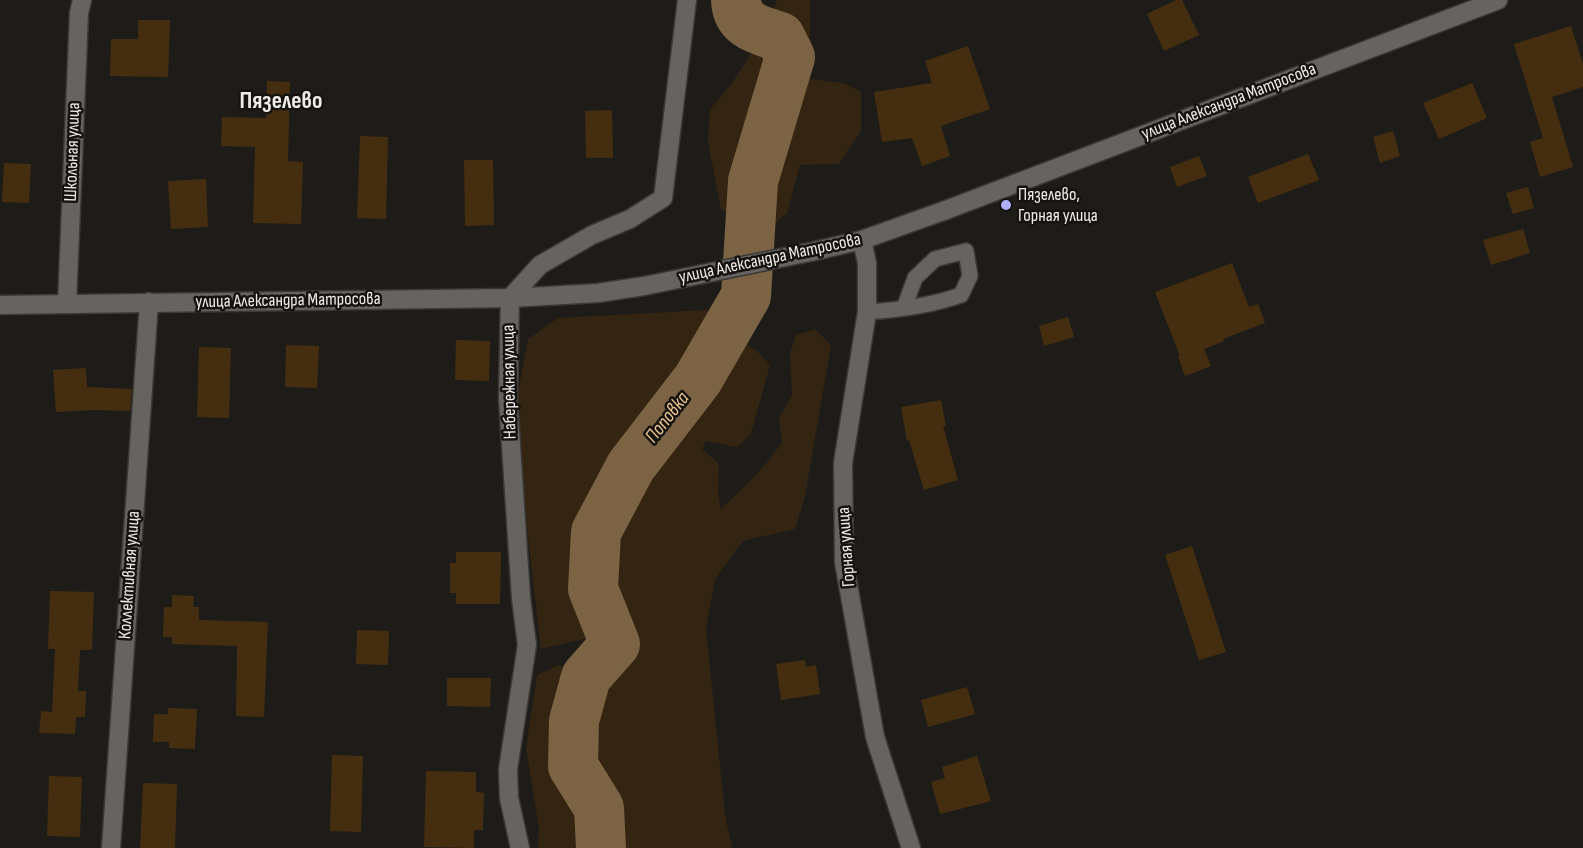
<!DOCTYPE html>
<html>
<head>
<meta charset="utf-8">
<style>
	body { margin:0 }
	canvas { display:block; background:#1e1c19 }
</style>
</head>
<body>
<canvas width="1583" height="848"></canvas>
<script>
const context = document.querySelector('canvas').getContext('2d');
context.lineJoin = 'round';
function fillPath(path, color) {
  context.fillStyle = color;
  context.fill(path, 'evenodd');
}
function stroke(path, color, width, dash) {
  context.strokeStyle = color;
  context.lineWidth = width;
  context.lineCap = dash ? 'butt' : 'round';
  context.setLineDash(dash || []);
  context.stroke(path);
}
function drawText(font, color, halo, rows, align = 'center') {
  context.font = font + ' "Sofia Sans Condensed",sans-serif';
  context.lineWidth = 5;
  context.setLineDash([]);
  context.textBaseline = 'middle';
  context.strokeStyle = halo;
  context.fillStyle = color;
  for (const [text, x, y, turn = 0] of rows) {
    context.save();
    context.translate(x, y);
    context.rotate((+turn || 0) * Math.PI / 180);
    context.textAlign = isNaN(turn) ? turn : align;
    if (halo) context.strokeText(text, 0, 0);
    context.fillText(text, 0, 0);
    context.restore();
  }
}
const green = new Path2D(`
	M777,0h33v79l33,4 18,8v40l-22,33 -39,1 -13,48 -18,15 -17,-5 -31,-13 -13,-69 2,-32 22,-26 35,-54z
	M725,309l19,15v19l14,9 12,13 -19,69 -14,13 -31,-6 -4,8 17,15 -1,29 3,16c22,-21 44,-41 61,-67l-3,-24 13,-23 -2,-42 6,-18 19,-6 16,16 -26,151 -10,33 -52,12 -28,38 -9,50 19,186 7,33h-194l1,-20 -13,-80 11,-73 21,-10 16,6 14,14 14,-5 16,-40 -15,-65 -10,-7 -14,9 -1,20 16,27 -1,13 -52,12 -27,-234 14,-76 30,-21z`);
const river = new Path2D(`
	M601,848l-2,-40 -26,-42 1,-45 12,-44 29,-33 -22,-55 3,-57 35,-66 67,-87 48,-83 7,-115 37,-124 -10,-20c-21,-7 -43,-11 -44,-37`);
const building = new Path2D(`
	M1176,0h6l17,35 -35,16 -17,-37z
	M138,20h32l-2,57 -58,-1 1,-37h27z
	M1571,26l12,38v23l-31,10 21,70 -33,10 -10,-35 13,-4 -29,-94z
	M968,46l22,63 -49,17 9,30 -28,10 -10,-28 -30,4 -8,-50 58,-9 -7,-22z
	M267,81l23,1 -2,79 15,1 -2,62 -48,-1 2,-76 -34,-1 1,-29 44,1z
	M1472,83l15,35 -48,21 -16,-36z
	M612,110l1,48h-27l-1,-47z
	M1393,131l7,25 -20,7 -7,-26z
	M360,136l28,1 -2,82 -29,-1z
	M1308,154l11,26 -61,23 -10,-26z
	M1199,156l8,20 -30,11 -7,-20z
	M464,160h29l1,65 -29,1z
	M4,163l27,1 -2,39 -27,-1z
	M206,179l2,48 -37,2 -3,-48z
	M1528,187l6,21 -21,6 -7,-21z
	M1523,229l7,24 -39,12 -8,-25z
	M1232,263l17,44 9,-3 7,19 -42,16 1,2 -20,8 7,17 -26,10 -7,-19 2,-1 -25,-64z
	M1068,317l6,20 -30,9 -5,-20z
	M456,340l34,1 -1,40 -34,-1z
	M286,345l33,1 -2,42 -32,-1z
	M199,347l32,1 -2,70 -32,-1z
	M86,368l1,19 45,2 -2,22 -38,-1 -36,2 -3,-42z
	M941,400l5,26h-3l15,54 -34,10 -15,-50 -2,1 -6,-34z
	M1192,546l34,106 -27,8 -34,-105z
	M456,552h45l-1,52h-44v-11h-6v-30h6z
	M50,591l44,1 -2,58h-12l-2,41h8l-1,26h-9l-1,17 -36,-1 2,-22 11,1 3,-63h-7z
	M172,595l22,1 -1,11h6v13l69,2 -4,95 -28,-1 1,-70 -65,-2v-7h-9l1,-30h8z
	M357,630l32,1 -1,34 -32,-1z
	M805,660l1,7 10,-2 4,29 -39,6 -5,-36z
	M447,678h44l-1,29 -43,-1z
	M967,687l8,27 -47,13 -7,-27z
	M168,708l29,1 -2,40 -26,-1v-6h-16l1,-28h14z
	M332,755l31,1 -2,76 -31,-1z
	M977,756l14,45 -51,13 -9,-32 14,-4 -3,-11z
	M426,771l50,1v20l8,1 -1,37h-9v18l-50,-1z
	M49,776l33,1 -2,60 -33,-1z
	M143,783l34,1 -2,64h-35z`);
const lane = new Path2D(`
	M867,312c32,-2 63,-6 94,-17l9,-19 -4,-25 -31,8 -20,19 -11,30`);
const street = new Path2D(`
	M862,240l5,23v49l-24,151 1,99 31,175 36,111
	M67,304l12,-291 3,-13
	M111,848l38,-546
	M520,848l-11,-50 -1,-29 19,-124 -6,-47 -13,-199 2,-101 30,-33 52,-30 38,-16 33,-21 24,-198`);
const secondary = new Path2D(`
	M0,305l510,-7 88,-5 46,-7 171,-35 47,-11 84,-30 552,-210`);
const markers = [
	[1006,205,6,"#aeaefb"]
];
const streetNames = [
	["улица Александра Матросова",1229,102,-21],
	["Школьная улица",73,152,-88],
	["улица Александра Матросова",770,259,-12],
	["улица Александра Матросова",288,301,-1],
	["Набережная улица",510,382,-91],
	["Горная улица",847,547,-94],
	["Коллективная улица",130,575,-86]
];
const poiNames = [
	["Пязелево,",1018,195],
	["Горная улица",1018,216]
];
const waterNames = [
	["Поповка",668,418,-52]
];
const districtNames = [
	["Пязелево",281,102]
];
fillPath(green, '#332512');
stroke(river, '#7b6344', 50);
fillPath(building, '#442e0f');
stroke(lane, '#3b3937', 18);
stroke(street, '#3b3937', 21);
stroke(secondary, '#3b3937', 21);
stroke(lane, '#666460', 15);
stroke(street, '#666460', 18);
stroke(secondary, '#666460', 18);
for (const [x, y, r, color] of markers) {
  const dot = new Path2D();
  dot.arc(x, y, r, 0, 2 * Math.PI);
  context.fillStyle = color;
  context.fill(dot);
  stroke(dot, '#151310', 2);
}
drawText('18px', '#eeecea', '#151310', streetNames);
drawText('18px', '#eeecea', '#151310', poiNames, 'left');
drawText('italic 20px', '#eec38d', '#151310', waterNames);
drawText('bold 24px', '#eeecea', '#151310', districtNames);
</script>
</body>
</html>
